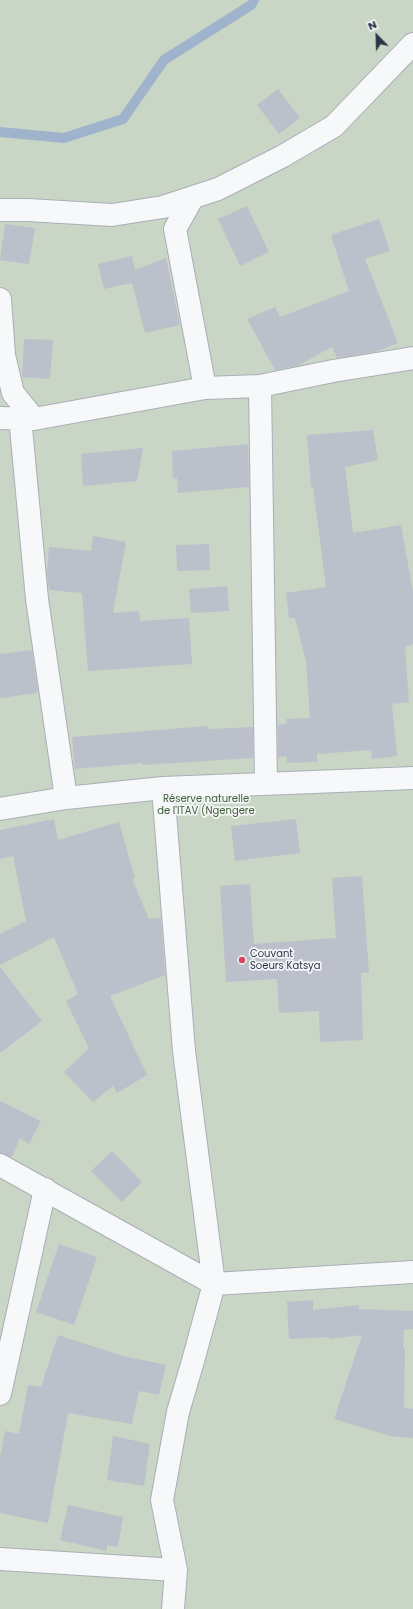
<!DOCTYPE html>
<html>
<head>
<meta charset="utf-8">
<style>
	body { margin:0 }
	#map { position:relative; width:413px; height:1609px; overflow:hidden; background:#e4e7ec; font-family:Poppins,sans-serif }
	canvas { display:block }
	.north { position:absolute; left:357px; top:16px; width:40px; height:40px; -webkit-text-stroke:3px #f4f6f9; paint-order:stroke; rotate:337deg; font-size:11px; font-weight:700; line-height:16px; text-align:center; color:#2b3445 }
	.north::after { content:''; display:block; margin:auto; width:14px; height:18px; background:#2b3445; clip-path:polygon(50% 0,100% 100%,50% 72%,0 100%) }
</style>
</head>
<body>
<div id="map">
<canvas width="413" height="1609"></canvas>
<div class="north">N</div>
</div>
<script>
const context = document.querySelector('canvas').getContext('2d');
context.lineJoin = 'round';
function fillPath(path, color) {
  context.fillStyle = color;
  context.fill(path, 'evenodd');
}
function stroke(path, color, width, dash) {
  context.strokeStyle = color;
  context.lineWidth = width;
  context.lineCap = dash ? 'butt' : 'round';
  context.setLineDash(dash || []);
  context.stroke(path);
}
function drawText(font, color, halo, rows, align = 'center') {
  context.font = font + ' Poppins,sans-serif';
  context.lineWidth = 3.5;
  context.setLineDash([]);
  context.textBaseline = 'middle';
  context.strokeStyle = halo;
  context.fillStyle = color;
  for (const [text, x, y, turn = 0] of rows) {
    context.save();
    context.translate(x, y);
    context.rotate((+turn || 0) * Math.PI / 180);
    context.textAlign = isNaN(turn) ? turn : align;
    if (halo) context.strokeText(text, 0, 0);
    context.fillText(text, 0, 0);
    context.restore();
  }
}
const green = new Path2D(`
	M0,0h413v1609h-413z`);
const stream = new Path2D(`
	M0,132l64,6 59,-19 41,-59 87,-55 3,-5`);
const building = new Path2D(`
	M278,89l22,29 -21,16 -22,-29z
	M247,206l22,46 -29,14 -22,-47z
	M379,219l11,32 -25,8 33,84 -20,8 -41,7 -5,-11 -35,19 -22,4 -28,-51 28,-12 5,10 69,-26 -18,-56z
	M5,224l30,4 -6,36 -29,-4z
	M132,256l3,14 31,-12 14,67 -35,8 -13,-50 -28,6 -6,-25z
	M24,339l29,1 -3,39 -28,-2z
	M373,430l5,30 -33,7 8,66 48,-8 12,67v52l-8,3 4,55 -17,2 5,52 -25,3 -1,-9 -54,4v8l-30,1v-7l-9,1v-32l8,-1v-5l24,-1 -4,-57 -11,-43h-6l-3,-25 40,-6 -13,-100h-2l-4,-52z
	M248,444l1,43 -71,6 -1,-15h-4l-1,-27z
	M143,448l-6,33 -54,5 -2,-32z
	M93,536l33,6 -13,71 26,-2 1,10 49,-3 3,46 -104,7 -6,-78 -33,-3 -2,-18 2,-25 42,4z
	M209,544l1,26 -33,1 -1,-26z
	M227,586l2,25 -38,2 -2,-24z
	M32,650l6,43 -38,5v-44z
	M208,726v3l45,-2v31l-110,7 -1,-2 -67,6 -3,-32z
	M54,819l4,21 61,-18 16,56 -3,1 17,40 12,-1 4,57 -55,21 37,79 -30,18 -4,-7 -20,16 -29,-30 25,-24 -23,-47 12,-7 -24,-57 -54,28v-31l26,-13 -13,-65 -13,3v-29z
	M296,819l4,34 -65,8 -4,-35z
	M362,876l7,97h-8l2,67 -43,2 -1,-31 -40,2 -2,-34 -51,3 -6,-96 30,-2 4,60 82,-6 -4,-60z
	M0,967l42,54 -42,32z
	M0,1101l41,20 -12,23 -9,-6 -8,19 -12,-4z
	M112,1151l30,31 -20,20 -31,-31z
	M59,1244l38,13 -23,68 -38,-13z
	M313,1300v10l46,-5v4l54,2v18l-9,1 -1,18h2l-1,60 9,1v29l-23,-2 -56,-17 28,-84 -33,4v-2l-40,2 -2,-37z
	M58,1335l65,21 43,9 -7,30 -20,-4 -7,33 -64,-11 -20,110 -48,-10v-56l5,-26 14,3 9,-49 13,2z
	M113,1436l37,8 -6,42 -37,-6z
	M68,1505l55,12 -5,30 -11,-2v6l-47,-11z`);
const minor = new Path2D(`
	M193,197l-18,32 30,159
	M0,210h28l84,5 51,-8 55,-18 65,-33 51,-30 79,-82
	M0,299l4,56 9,38 21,26
	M260,386l6,397
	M20,417l17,182 29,199
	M0,418l34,1 171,-31 55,-2 73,-15 80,-13
	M163,788l21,263 30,233 -21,77 -15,51 -16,88 14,70 -3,39
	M0,809l66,-11 97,-10 250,-10
	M0,1165l214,119 199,-12
	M0,1394l45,-205
	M0,1559l176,11`);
const markers = [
	[242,960,4,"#d1495b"]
];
const parkNames = [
	["Réserve naturelle",206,799],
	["de l'ITAV (Ngengere",206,811]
];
const poiNames = [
	["Couvant",250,954],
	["Soeurs Katsya",250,966]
];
fillPath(green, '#c9d6c5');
stroke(stream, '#9fb4cc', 10);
fillPath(building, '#bbc0ca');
stroke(minor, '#a9aeb7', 24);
stroke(minor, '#f7f8fa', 22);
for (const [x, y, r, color] of markers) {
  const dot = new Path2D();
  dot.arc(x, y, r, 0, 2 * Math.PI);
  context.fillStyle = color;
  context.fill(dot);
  stroke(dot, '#f4f6f9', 1.5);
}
drawText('10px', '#3f6138', '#f4f6f9', parkNames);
drawText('10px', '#2b3445', '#f4f6f9', poiNames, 'left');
</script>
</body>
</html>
